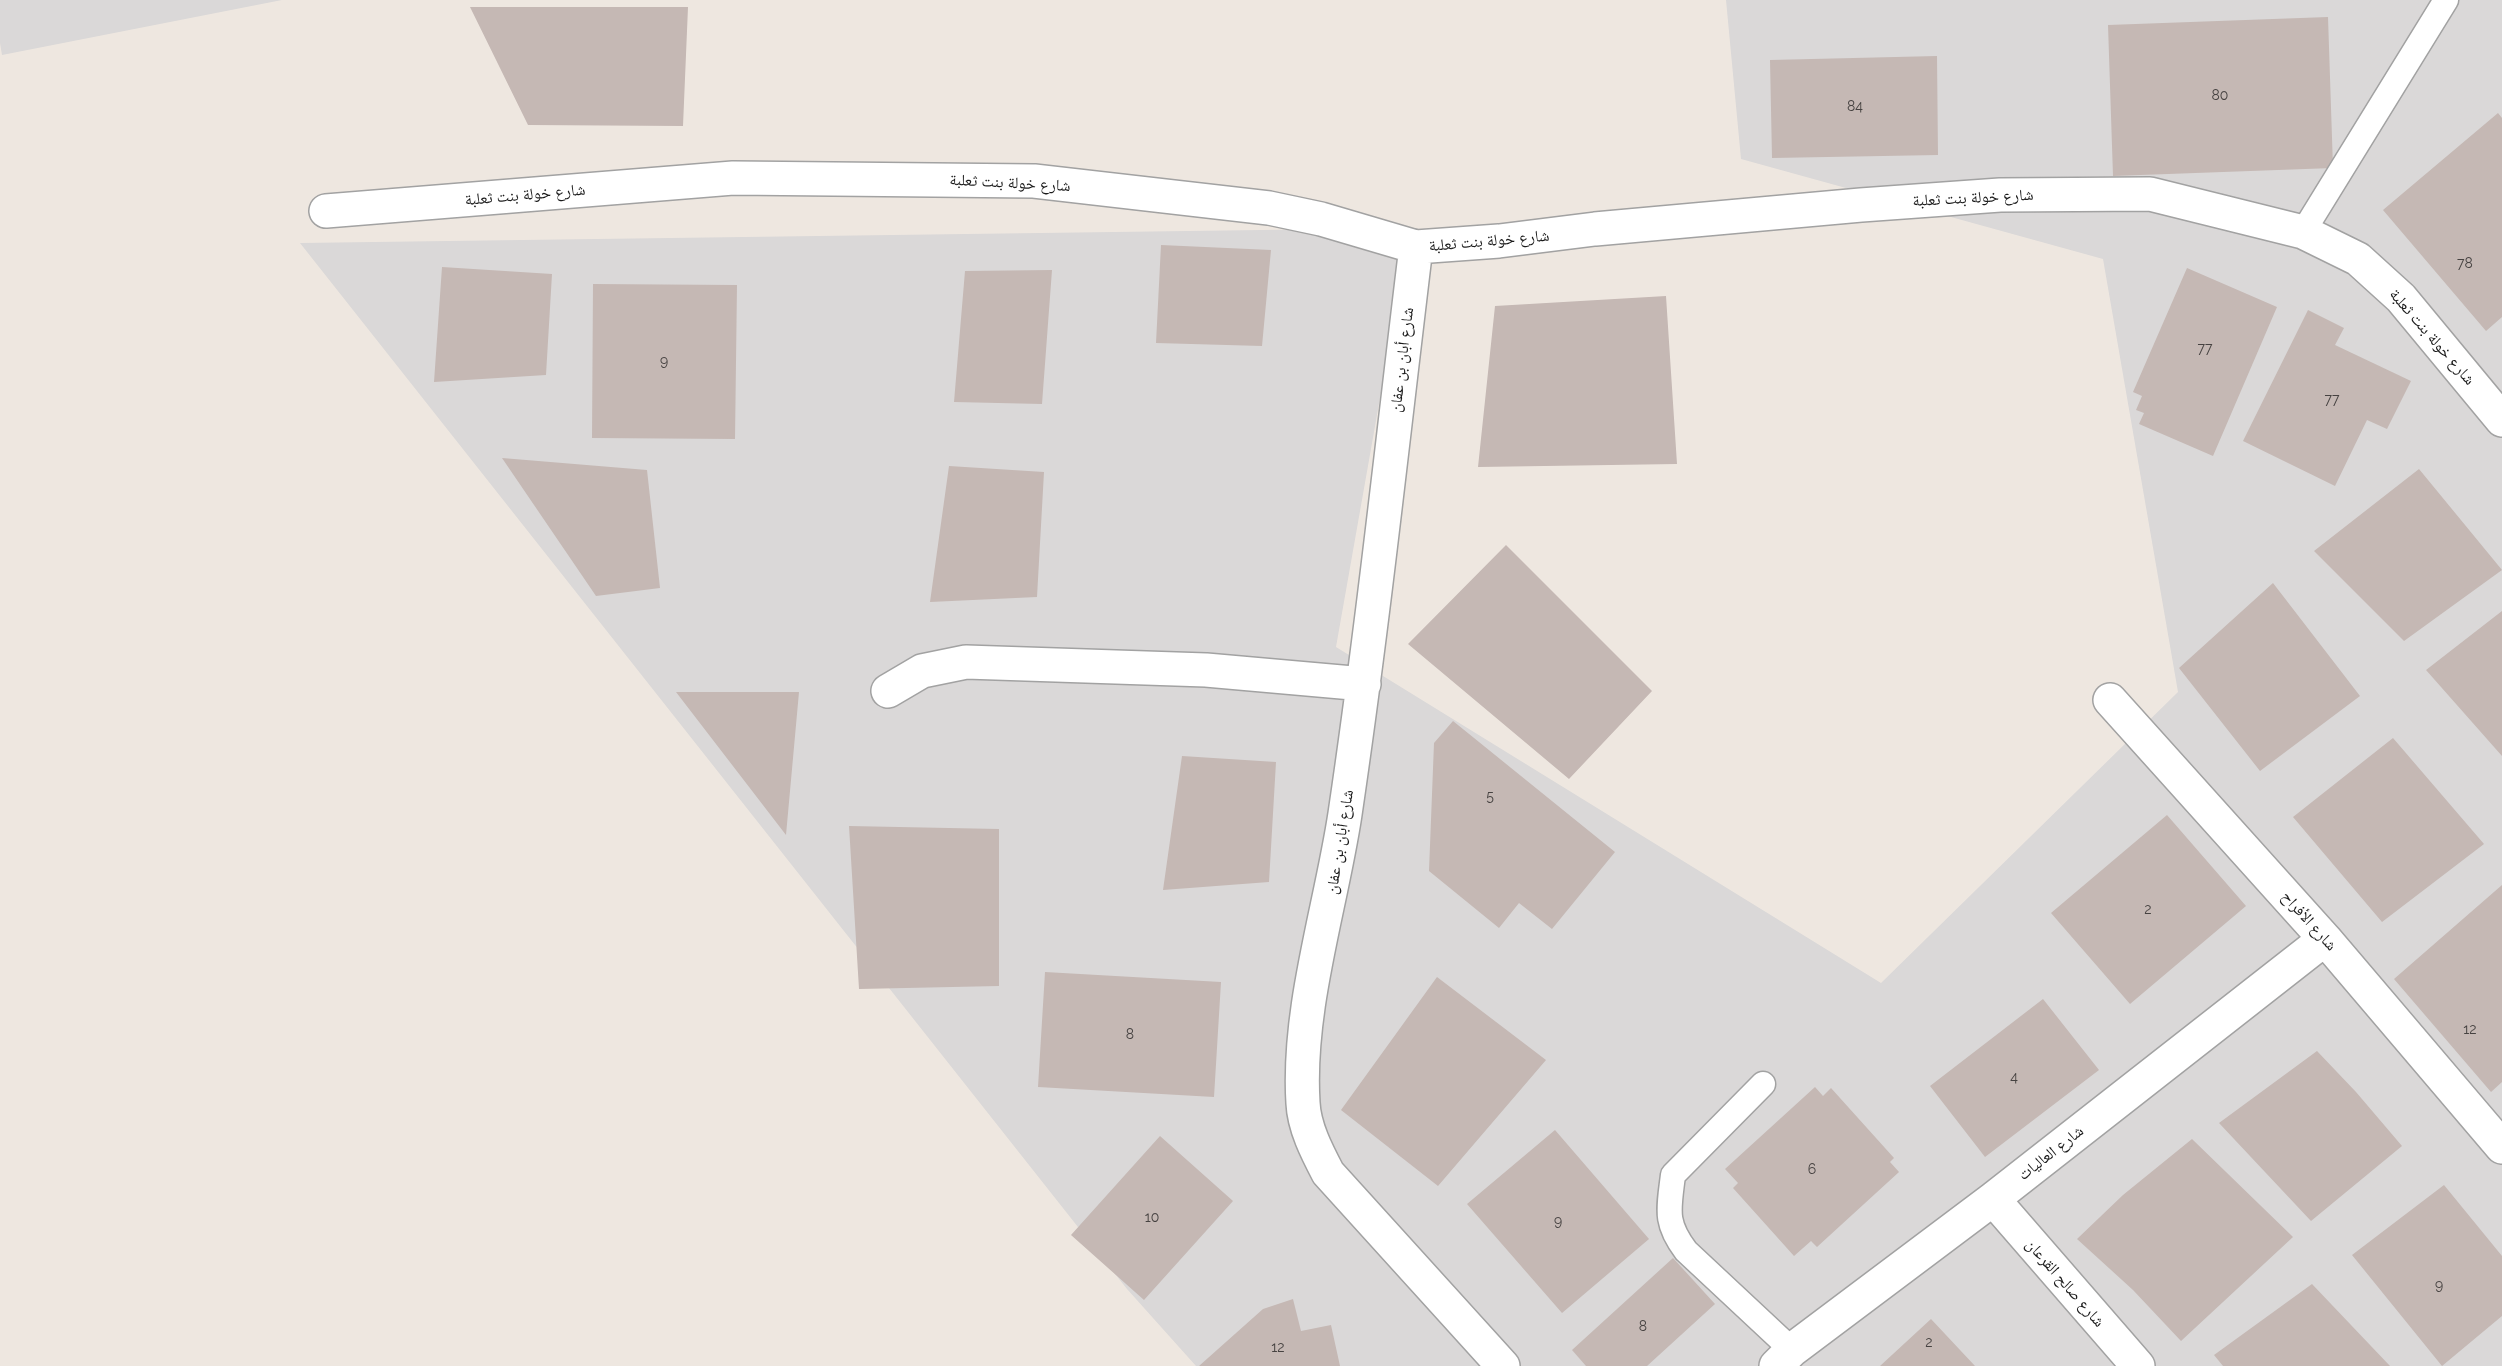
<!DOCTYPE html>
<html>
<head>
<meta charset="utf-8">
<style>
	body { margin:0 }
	canvas { display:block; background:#eee7e0 }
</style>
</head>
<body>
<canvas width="2502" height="1366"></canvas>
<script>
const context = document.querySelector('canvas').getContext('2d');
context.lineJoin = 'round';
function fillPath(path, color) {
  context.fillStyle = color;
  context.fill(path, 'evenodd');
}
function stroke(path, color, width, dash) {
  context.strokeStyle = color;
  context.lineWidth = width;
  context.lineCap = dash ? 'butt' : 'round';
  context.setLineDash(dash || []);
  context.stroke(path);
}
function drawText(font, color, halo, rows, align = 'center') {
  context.font = font + ' Raleway,"Noto Naskh Arabic",sans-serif';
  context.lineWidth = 5;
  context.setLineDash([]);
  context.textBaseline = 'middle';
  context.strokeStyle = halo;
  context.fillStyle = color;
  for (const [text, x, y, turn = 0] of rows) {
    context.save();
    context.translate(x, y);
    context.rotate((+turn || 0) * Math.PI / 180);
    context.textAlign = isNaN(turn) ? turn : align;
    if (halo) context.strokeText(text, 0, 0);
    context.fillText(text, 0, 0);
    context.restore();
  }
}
const residential = new Path2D(`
	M0,0h282l-280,55 -2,-12z
	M1726,0h776v1366h-1306l-69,-77 -827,-1046 1110,-15 -74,419 545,336 297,-291 -75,-433 -362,-100z`);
const building = new Path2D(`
	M470,7h218l-5,119 -155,-1z
	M2328,17l5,151 -220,8 -5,-151z
	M1937,56l1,99 -166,3 -2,-98z
	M2498,113l4,5v199l-16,14 -103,-121z
	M1161,245l110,5 -9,96 -106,-3z
	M442,267l110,7 -6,101 -112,7z
	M2187,268l90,39 -64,149 -74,-32 5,-11 -8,-3 6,-14 -9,-4z
	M1052,270l-10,134 -88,-2 11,-131z
	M593,284l144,1 -2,154 -143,-1z
	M1666,296l11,168 -199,3 17,-161z
	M2308,310l36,18 -9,17 76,36 -24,48 -20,-9 -32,66 -92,-45z
	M502,458l145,12 13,118 -64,8z
	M949,466l95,6 -7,125 -107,5z
	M2419,469l83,101 -98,71 -90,-90z
	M1506,545l146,146 -83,88 -161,-135z
	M2273,583l87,113 -100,75 -81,-103z
	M2502,611v145l-76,-86z
	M676,692h123l-13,143z
	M1453,721l162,131 -63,77 -33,-26 -20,25 -70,-57 5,-128z
	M2393,738l91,106 -102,78 -89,-105z
	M1182,756l94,6 -7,120 -106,8z
	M2167,815l79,91 -116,98 -79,-91z
	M849,826l150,3v157l-140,3z
	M2502,885v197l-11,10 -97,-113z
	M1045,972l176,10 -7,115 -176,-10z
	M1437,977l109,83 -108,126 -97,-76z
	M2043,999l56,71 -114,87 -55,-71z
	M2317,1051l39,41 46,54 -91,75 -92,-98z
	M1815,1087l8,9 8,-8 63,70 -4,4 9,10 -82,75 -6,-6 -17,15 -61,-68 5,-5 -13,-14z
	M1555,1130l94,109 -87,74 -95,-109z
	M1160,1136l73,65 -89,99 -73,-65z
	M2192,1139l101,98 -112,104 -48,-51 -56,-51 46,-44z
	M2444,1185l58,71v60l-60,50 -90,-111z
	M1673,1258l42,46 -68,62h-61l-14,-16z
	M2312,1284l78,82h-167l-9,-11z
	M1293,1299l8,32 30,-6 9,41h-141l64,-57z
	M1931,1319l44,47h-95z`);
const service = new Path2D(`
	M2303,232l143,-232
	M1763,1084l-90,91c-4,34 -9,47 13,76l106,99`);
const minor = new Path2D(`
	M326,211l407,-33 301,3 235,27 52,11 95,28 83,-6 96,-12 266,-24 139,-10 150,-1 153,38 55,27 43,39 101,122
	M1416,247c-23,189 -43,378 -71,567 -14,93 -48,194 -42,289 1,24 14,49 25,70l175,193
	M888,691l34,-20 44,-9 240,8 158,14
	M2110,700l215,239 177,208
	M1993,1199l145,167
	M1776,1366l16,-16 201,-151 332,-260`);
const numberNames = [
	["80",2220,96],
	["84",1855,107],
	["78",2465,264],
	["77",2205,349],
	["9",664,362],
	["77",2332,400],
	["5",1490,797],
	["2",2148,910],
	["12",2470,1030],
	["8",1130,1035],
	["4",2014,1078],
	["6",1812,1170],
	["10",1152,1218],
	["9",1558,1222],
	["9",2439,1286],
	["8",1643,1327],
	["2",1929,1343],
	["12",1278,1348]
];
const streetNames = [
	["شارع خولة بنت ثعلبة",1010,183,3],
	["شارع خولة بنت ثعلبة",525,195,-5],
	["شارع خولة بنت ثعلبة",1973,198,-3],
	["شارع خولة بنت ثعلبة",1489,241,-5],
	["شارع خولة بنت ثعلبة",2432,337,49],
	["شارع أبان بن عفان",1402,360,-83],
	["شارع أبان بن عفان",1340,842,-81],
	["شارع الأفراح",2309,921,48],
	["شارع العاليات",2051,1153,-38],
	["شارع صالح القرعان",2065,1283,49]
];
fillPath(residential, '#dad8d8');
fillPath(building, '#c5b8b4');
stroke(service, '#a2a2a2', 27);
stroke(minor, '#a2a2a2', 36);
stroke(service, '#fff', 24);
stroke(minor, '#fff', 33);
drawText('14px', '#464241', null, numberNames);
drawText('16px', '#1b1b1b', '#fff', streetNames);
</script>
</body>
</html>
